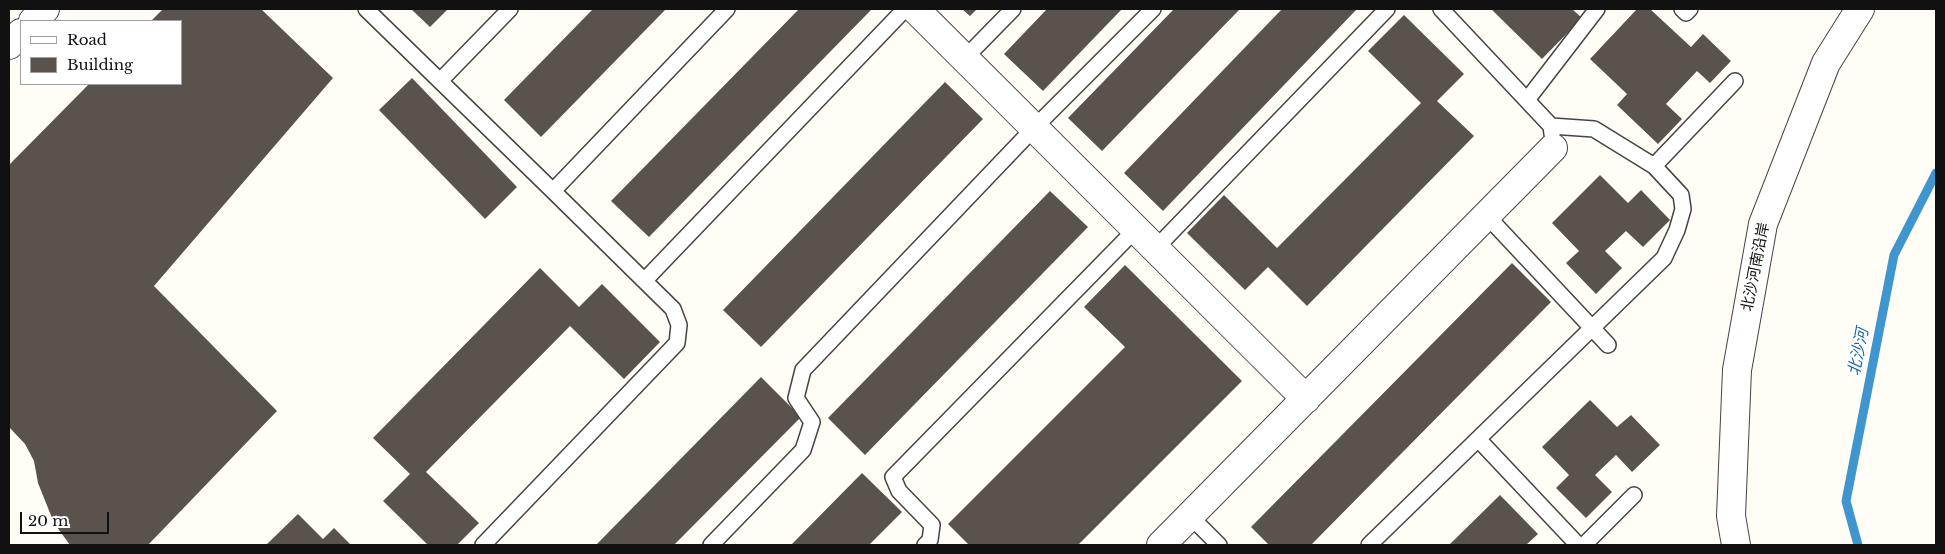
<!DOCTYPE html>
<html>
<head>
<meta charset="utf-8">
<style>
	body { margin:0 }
	#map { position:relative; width:1945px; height:554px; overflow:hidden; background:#fffdf5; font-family:"Libre Baskerville",serif }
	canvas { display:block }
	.frame { position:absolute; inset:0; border:10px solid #111; pointer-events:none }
	.legend { position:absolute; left:20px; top:20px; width:162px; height:65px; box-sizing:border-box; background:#fff; border:1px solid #a0a0a0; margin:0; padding:6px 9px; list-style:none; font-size:15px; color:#111 }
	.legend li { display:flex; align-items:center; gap:10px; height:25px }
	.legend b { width:25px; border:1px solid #a0a0a0 }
	.scale { position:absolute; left:20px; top:512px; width:89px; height:22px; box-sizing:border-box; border:2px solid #111; border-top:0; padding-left:6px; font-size:15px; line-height:18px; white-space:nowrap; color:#111; -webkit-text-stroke:4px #fff; paint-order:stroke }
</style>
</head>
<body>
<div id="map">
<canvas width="1945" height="554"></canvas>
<div class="frame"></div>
<ul class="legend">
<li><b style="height:6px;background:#fff"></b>Road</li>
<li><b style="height:14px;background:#5a524d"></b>Building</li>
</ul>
<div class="scale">20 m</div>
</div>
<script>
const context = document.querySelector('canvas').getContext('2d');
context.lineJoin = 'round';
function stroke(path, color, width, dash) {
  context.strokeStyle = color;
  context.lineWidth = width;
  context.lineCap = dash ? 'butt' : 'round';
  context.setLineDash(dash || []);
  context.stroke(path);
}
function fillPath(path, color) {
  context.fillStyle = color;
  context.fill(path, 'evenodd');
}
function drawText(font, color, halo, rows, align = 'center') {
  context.font = font + ' "Libre Baskerville","Noto Sans SC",serif';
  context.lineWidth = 5;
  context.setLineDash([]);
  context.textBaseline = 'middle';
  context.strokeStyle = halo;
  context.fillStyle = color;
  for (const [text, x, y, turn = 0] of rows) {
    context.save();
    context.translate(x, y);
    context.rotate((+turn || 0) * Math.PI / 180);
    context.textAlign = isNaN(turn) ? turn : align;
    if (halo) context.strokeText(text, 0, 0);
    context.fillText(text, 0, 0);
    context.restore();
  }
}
const stream = new Path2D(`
	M1858,545l-12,-44 48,-246 42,-82`);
const building = new Path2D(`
	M163,9h98l72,69 -179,208 123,125 -129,134h-78l-16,-22 -16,-40 -4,-22 -9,-17 -16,-17v-262l80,-81h92v-63h-30z
	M411,9h37l-18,18z
	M593,9h73l-125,128 -37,-37z
	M799,9l72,1 -222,227 -38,-36z
	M962,9h15l-7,7z
	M1047,9h75l-79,82 -39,-37z
	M1174,9h66l-138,142 -34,-33z
	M1282,9h75l-194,202 -39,-38z
	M1491,9h81l10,9 -40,41z
	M1637,9h13l41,38 12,-13 28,27 -21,22 -13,-12 -31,33 16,15 -24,25 -41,-39 10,-11 -37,-35z
	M1404,15l60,59 -27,27 37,35 -167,170 -39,-39 -23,23 -58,-57 37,-38 53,53 144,-145 -53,-52z
	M412,78l105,109 -32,32 -106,-109z
	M945,82l38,37 -222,228 -38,-37z
	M1600,175l28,28 13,-13 29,30 -27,27 -17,-16 -21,20 17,17 -26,26 -30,-31 13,-12 -27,-28z
	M1050,191l38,36 -223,228 -37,-37z
	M1512,263l39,39 -240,243h-42l-18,-18z
	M1125,265l117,116 -164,164h-109l-21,-21 177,-177 -41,-40z
	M540,268l39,39 23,-23 58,58 -36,37 -54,-53 -144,146 53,51 -22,22h-29l-45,-44 27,-27 -37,-36z
	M761,377l40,40 -127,128h-78z
	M1590,400l27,27 14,-12 29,30 -28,27 -16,-17 -21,20 17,17 -26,26 -30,-30 13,-13 -27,-28z
	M862,473l40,39 -33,33h-78z
	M1500,495l38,39 -12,11h-77z
	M298,514l25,25 11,-11 17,17h-85z`);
const service = new Path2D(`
	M366,9l187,182
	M1441,9l110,117 1,8
	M1682,9l4,4 4,-4
	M964,59l49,-50
	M440,81l70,-72
	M1527,100l70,-91
	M1654,166l81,-85
	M1487,216l121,129
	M1155,249l232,-240
	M645,280l260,-271
	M1478,439l100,106
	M1190,516l29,29
	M483,545l194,-202 2,-18 -6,-16 -120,-118 174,-182
	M711,545l92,-95 9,-28 -16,-24 7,-28 231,-242 119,-119
	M925,545l5,-5 2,-15 -33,-34 -6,-14 242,-247
	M1369,545l295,-287 13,-28 6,-21 -2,-14 -27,-29 -60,-37 -43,-3
	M1584,545l50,-50`);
const minor = new Path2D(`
	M915,9l391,390
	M1161,545l392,-397`);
const tertiary = new Path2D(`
	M33,21l12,-12
	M9,45l12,-12
	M1736,545l-5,-29 6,-146 26,-146 63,-161 34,-54`);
const streetNames = [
	["北沙河南沿岸",1756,267,-79]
];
const waterNames = [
	["北沙河",1859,352,-79]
];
stroke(stream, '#3f96cf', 9);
fillPath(building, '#5a524d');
stroke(service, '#444', 18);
stroke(minor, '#444', 30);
stroke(tertiary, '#444', 30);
stroke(service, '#fff', 15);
stroke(minor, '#fff', 28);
stroke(tertiary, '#fff', 28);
drawText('15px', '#111', '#fff', streetNames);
drawText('italic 16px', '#1768a6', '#fff', waterNames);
</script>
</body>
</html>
